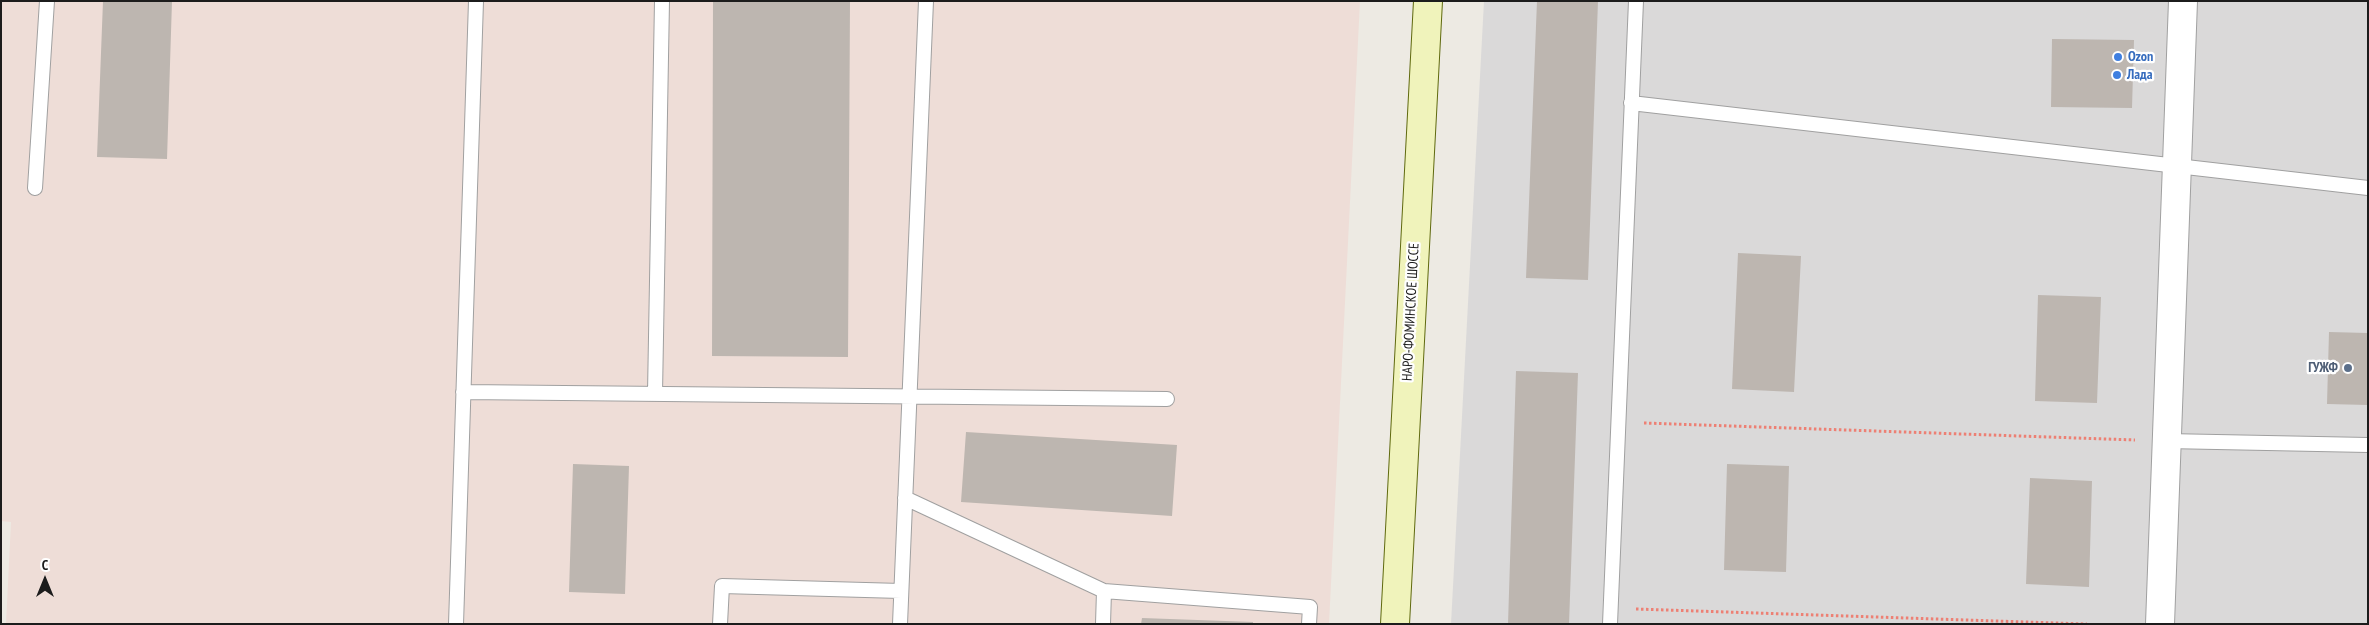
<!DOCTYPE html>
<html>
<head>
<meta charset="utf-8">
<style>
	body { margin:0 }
	#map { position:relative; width:2369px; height:625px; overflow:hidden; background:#edeae3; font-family:"PT Sans Narrow",sans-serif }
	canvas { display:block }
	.frame { position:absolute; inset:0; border:2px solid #1c1c1c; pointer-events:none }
	.north { position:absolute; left:20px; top:555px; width:50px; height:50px; -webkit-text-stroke:4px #fff; paint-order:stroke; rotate:0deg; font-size:14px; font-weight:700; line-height:20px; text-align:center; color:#1c1c1c }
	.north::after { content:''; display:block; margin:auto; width:18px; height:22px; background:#1c1c1c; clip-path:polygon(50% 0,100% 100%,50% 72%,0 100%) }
</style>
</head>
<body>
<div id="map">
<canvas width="2369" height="625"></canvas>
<div class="frame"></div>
<div class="north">С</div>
</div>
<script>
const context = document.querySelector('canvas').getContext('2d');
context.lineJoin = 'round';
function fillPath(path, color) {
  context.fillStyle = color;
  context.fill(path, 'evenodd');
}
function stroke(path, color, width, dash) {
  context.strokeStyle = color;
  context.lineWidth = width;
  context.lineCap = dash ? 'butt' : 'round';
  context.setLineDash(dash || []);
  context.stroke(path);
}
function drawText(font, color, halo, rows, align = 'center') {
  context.font = font + ' "PT Sans Narrow",sans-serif';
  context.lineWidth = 4.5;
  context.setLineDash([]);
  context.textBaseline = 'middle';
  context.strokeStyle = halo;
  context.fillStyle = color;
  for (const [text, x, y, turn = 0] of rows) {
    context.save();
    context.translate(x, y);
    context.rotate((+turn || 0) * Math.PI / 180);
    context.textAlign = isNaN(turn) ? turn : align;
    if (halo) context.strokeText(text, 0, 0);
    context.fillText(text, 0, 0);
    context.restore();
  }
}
const residential = new Path2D(`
	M1484,1h884v623h-917z`);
const military = new Path2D(`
	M1,1h1359l-31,623h-1323l5,-102 -10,-1z`);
const building = new Path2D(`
	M103,1h69l-5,158 -70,-2z
	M713,1h137l-2,356 -136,-1z
	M1537,1h61l-10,279 -62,-2z
	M2052,39l82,1 -2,68 -81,-1z
	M1738,253l63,3 -7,136 -62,-3z
	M2038,295l63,2 -4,106 -62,-2z
	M2329,332l39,1v72l-41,-1z
	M1516,371l62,2 -9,251h-61z
	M966,432l211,13 -5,71 -211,-14z
	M573,464l56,2 -4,128 -56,-2z
	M1727,464l62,2 -3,106 -62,-2z
	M2030,478l62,3 -3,106 -63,-3z
	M1142,618l111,4v2h-112z`);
const path = new Path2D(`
	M1644,423l491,17
	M1636,609l451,15`);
const service = new Path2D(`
	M1631,103l737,85
	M35,188l12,-187
	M463,392l704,7
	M655,393l7,-392
	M2166,441l202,4
	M905,498l199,93 206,16 -1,17
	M456,624l20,-623
	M720,624l2,-38 179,5
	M900,624l26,-623
	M1103,624l1,-33
	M1610,624l26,-623`);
const minor = new Path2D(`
	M2160,624l23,-623`);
const secondary = new Path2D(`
	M1395,624l33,-623`);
const markers = [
	[2118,57,5,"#3f7fe0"],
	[2117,75,5,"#3f7fe0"],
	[2348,368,5,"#5c6f8a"]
];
const shopNames = [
	["Ozon",2128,57],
	["Лада",2127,75]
];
const streetNames = [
	["НАРО-ФОМИНСКОЕ ШОССЕ",1411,312,-87]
];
const serviceNames = [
	["ГУЖФ",2338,368]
];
fillPath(residential, '#dad9d9');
fillPath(military, '#eeddd7');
fillPath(building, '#bdb6b0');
stroke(service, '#a0a0a0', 16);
stroke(minor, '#a0a0a0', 30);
stroke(secondary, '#5f690e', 30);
stroke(path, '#ed8074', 3, [2.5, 2.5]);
stroke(service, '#fff', 14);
stroke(minor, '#fff', 28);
stroke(secondary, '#f0f3bb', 28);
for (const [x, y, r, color] of markers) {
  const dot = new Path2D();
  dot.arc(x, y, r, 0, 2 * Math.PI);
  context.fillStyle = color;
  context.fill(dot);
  stroke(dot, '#fff', 2);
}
drawText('bold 14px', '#366cbe', '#fff', shopNames, 'left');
drawText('14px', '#1c1c1c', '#fff', streetNames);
drawText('bold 14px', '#4e5e75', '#fff', serviceNames, 'right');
</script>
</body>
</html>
